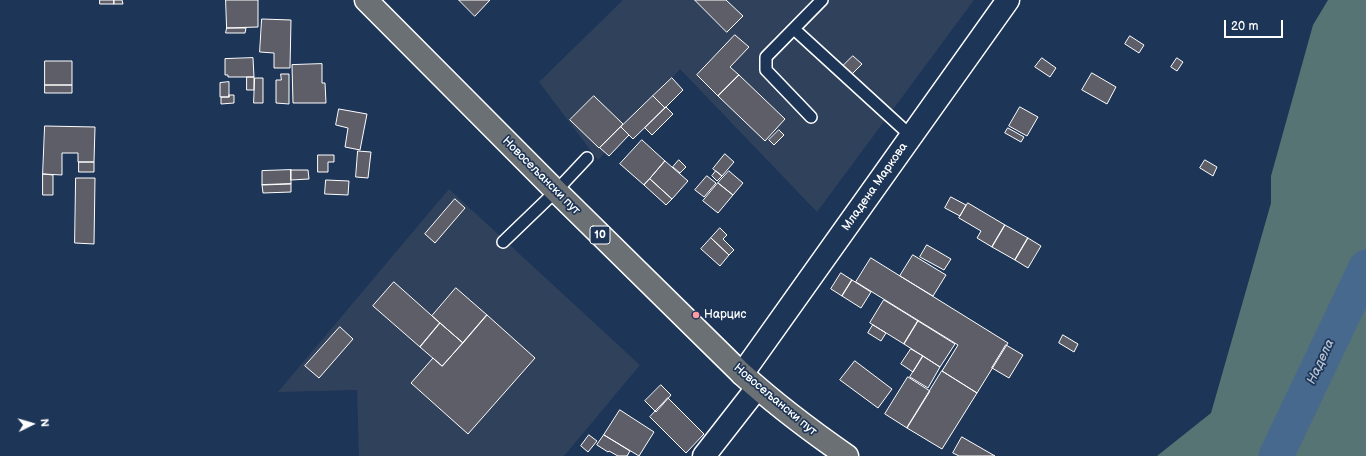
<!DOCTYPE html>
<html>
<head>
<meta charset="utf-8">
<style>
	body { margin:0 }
	#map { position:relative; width:1366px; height:456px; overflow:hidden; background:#1d3557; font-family:"Balsamiq Sans",sans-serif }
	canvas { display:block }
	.north { position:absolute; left:12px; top:404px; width:40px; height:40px; -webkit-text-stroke:3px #1d3557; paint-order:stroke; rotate:85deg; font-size:11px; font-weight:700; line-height:16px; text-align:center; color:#fff }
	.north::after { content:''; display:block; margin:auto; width:14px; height:18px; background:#fff; clip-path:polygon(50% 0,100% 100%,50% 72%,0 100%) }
	.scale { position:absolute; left:1224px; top:20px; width:59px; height:18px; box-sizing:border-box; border:2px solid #fff; border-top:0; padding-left:5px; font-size:12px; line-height:14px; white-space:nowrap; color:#fff; -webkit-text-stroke:3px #1d3557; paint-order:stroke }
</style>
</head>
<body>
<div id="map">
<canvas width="1366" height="456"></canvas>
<div class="north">N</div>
<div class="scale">20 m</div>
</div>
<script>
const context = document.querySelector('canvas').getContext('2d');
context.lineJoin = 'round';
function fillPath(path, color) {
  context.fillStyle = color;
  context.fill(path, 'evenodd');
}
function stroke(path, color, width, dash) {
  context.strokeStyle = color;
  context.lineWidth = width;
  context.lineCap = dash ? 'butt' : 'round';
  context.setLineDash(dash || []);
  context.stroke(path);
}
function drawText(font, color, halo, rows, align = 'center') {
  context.font = font + ' "Balsamiq Sans",sans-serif';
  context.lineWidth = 3.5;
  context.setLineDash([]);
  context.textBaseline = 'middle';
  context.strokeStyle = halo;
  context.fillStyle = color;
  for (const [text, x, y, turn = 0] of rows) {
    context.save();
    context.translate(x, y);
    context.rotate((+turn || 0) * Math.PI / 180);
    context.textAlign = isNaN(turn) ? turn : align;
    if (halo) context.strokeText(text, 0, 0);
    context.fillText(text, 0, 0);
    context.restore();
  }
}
const built = new Path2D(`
	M623,0h351l-157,212 -137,-143 -82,91 -59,-78z
	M449,189l191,176 -76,91h-205l-2,-66 -79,2z`);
const green = new Path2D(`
	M1328,0h38v456h-209l54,-43 60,-210v-27l42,-151z`);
const river = new Path2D(`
	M1276,456l90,-189`);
const building = new Path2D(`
	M100,0h14v4h-14z
	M114,0h8l1,4h-9z
	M226,0h32v27l-31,1z
	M459,0h31l-15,16z
	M695,0h31l17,16 -16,16z
	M262,19l29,1 -1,48h-16v-15l-14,-1z
	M227,28h19l-1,5h-19z
	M735,35l14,12 -19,20 9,8 -21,21 -21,-21z
	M1130,36l14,9 -5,8 -14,-9z
	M853,56l9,8 -11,11 -9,-8z
	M253,58l1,19h-26v-2h-3v-16z
	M1042,58l14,10 -6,9 -15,-10z
	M1177,58l6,4 -6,9 -6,-4z
	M45,61h27v24h-27z
	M322,64v19h3l1,20h-33l-1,-38z
	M1092,73l24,14 -9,17 -25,-14z
	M281,74h8v30l-13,-1v-23h5z
	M739,75l46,44 -20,22 -47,-45z
	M247,77h7v13h-7z
	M255,78h8v25h-9z
	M672,78l11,12 -18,18 -12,-12z
	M229,82v15h-9v-14z
	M45,85h27v8h-27z
	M229,95h5v8l-13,1v-7h8z
	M594,96l29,28 -24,24 -29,-28z
	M653,96l12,12 -32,31 -12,-12z
	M666,107l7,7 -21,21 -7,-7z
	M1020,107l18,10 -11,19 -18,-10z
	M339,109l28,5 -7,36 -15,-3 3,-19 -12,-3z
	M45,126l50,1 -1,35h-16v-9h-16v22l-19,-1z
	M621,127l8,8 -20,21 -9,-8z
	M1008,128l16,9 -3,5 -16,-9z
	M779,130l5,5 -10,10 -5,-5z
	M642,140l23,21 -21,24 -24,-21z
	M358,151l13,1 -3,26 -12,-1z
	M725,154l9,8 -12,14 -9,-7z
	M318,155h16v7h-6v10h-10z
	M679,160l7,7 -6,6 -7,-6z
	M1205,160l12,7 -4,9 -13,-8z
	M665,161l23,20 -16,18 -22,-20z
	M79,162h15v10h-15z
	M291,170h17l1,9 -18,1z
	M291,170v14l-29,1v-14z
	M716,171l6,5 -5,5 -5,-5z
	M729,171l14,12 -10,12 -15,-12z
	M43,174l10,1v20h-10z
	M707,176l9,7 -12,14 -9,-7z
	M76,178h19l-1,66 -19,-1z
	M650,179l22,20 -6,6 -22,-20z
	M326,180l23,1 -1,14 -23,-1z
	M718,183l15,12 -15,18 -15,-12z
	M291,184v8l-28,1 -1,-8z
	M951,197l15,8 -6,11 -15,-8z
	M455,199l10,9 -30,35 -10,-9z
	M968,203l37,22 -13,22 -15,-9 4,-7 -22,-13z
	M1005,225l23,13 -13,22 -23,-13z
	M720,228l7,7 -4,4 11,11 -5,5 -18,-17z
	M711,238l18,17 -9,11 -19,-17z
	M1028,238l13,8 -13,22 -13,-8z
	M927,245l24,14 -7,11 -24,-13z
	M913,255l33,20 -13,21 -33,-20z
	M871,258l137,85 -31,50 -35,-22 16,-26 -102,-63z
	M841,273l11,7 -10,16 -11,-7z
	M852,280l19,12 -10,16 -19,-12z
	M394,282l46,41 -20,24 -47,-41z
	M456,288l31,27 -24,28 -31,-27z
	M884,300l34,21 -14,23 -34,-21z
	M487,315l48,43 -67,76 -57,-51 22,-25 9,8z
	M918,321l37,23 -15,23 -36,-23z
	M440,323l23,20 -21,23 -22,-19z
	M873,325l13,8 -5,8 -13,-8z
	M340,327l13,12 -34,39 -14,-12z
	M1063,335l15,9 -4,8 -15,-9z
	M1006,345l17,10 -14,23 -17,-10z
	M911,349l12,7 -10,16 -12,-8z
	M923,356l17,11 -12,21 -18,-11z
	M855,361l37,28 -14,19 -38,-28z
	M942,371l35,22 -35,56 -35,-21z
	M908,377l22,14 -23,37 -22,-14z
	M661,385l10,10 -15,17 -11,-11z
	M668,398l36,36 -18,19 -36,-36z
	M620,410l34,22 -15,24 -35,-21z
	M589,435l8,6 -9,11 -7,-6z
	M604,435l26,16 -3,5h-9l-9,-5 -1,1 -11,-7z
	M962,437l33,19h-36l-6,-3z`);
const lane = new Path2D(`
	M794,29l117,107
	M811,117l-45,-47v-13l56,-57
	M503,242l53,-51 31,-33`);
const street = new Path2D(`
	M742,374l266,-374
	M704,456l53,-68`);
const primary = new Path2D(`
	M366,0l190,191 186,183c33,30 69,57 105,82`);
const markers = [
	[696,315,4,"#ff9aa2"]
];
const shields = [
	[600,235,20]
];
const shieldNames = [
	["10",600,235]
];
const streetNames = [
	["Новосељански пут",541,176,45],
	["Младена Маркова",875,187,-55],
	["Новосељански пут",775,400,40]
];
const poiNames = [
	["Нарцис",704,315]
];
const waterNames = [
	["Надела",1321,362,-65]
];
fillPath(built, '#30415c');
fillPath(green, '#567473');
stroke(river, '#48698e', 35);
fillPath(building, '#5e5e68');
stroke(building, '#fff', 1);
stroke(lane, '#fff', 14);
stroke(street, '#fff', 25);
stroke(primary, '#fff', 25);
stroke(lane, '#1d3557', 11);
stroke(street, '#1d3557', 22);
stroke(primary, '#6b7074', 22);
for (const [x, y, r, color] of markers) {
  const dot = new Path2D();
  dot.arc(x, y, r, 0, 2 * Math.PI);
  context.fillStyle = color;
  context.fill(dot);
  stroke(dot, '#1d3557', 1.5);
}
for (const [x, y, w] of shields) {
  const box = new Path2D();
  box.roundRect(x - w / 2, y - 9, w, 18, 3);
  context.fillStyle = '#1d3557';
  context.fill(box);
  stroke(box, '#fff', 1);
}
drawText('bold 11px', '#fff', null, shieldNames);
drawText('12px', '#fff', '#1d3557', streetNames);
drawText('12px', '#fff', '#1d3557', poiNames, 'left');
drawText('italic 13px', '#b6c3d2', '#1d3557', waterNames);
</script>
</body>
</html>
